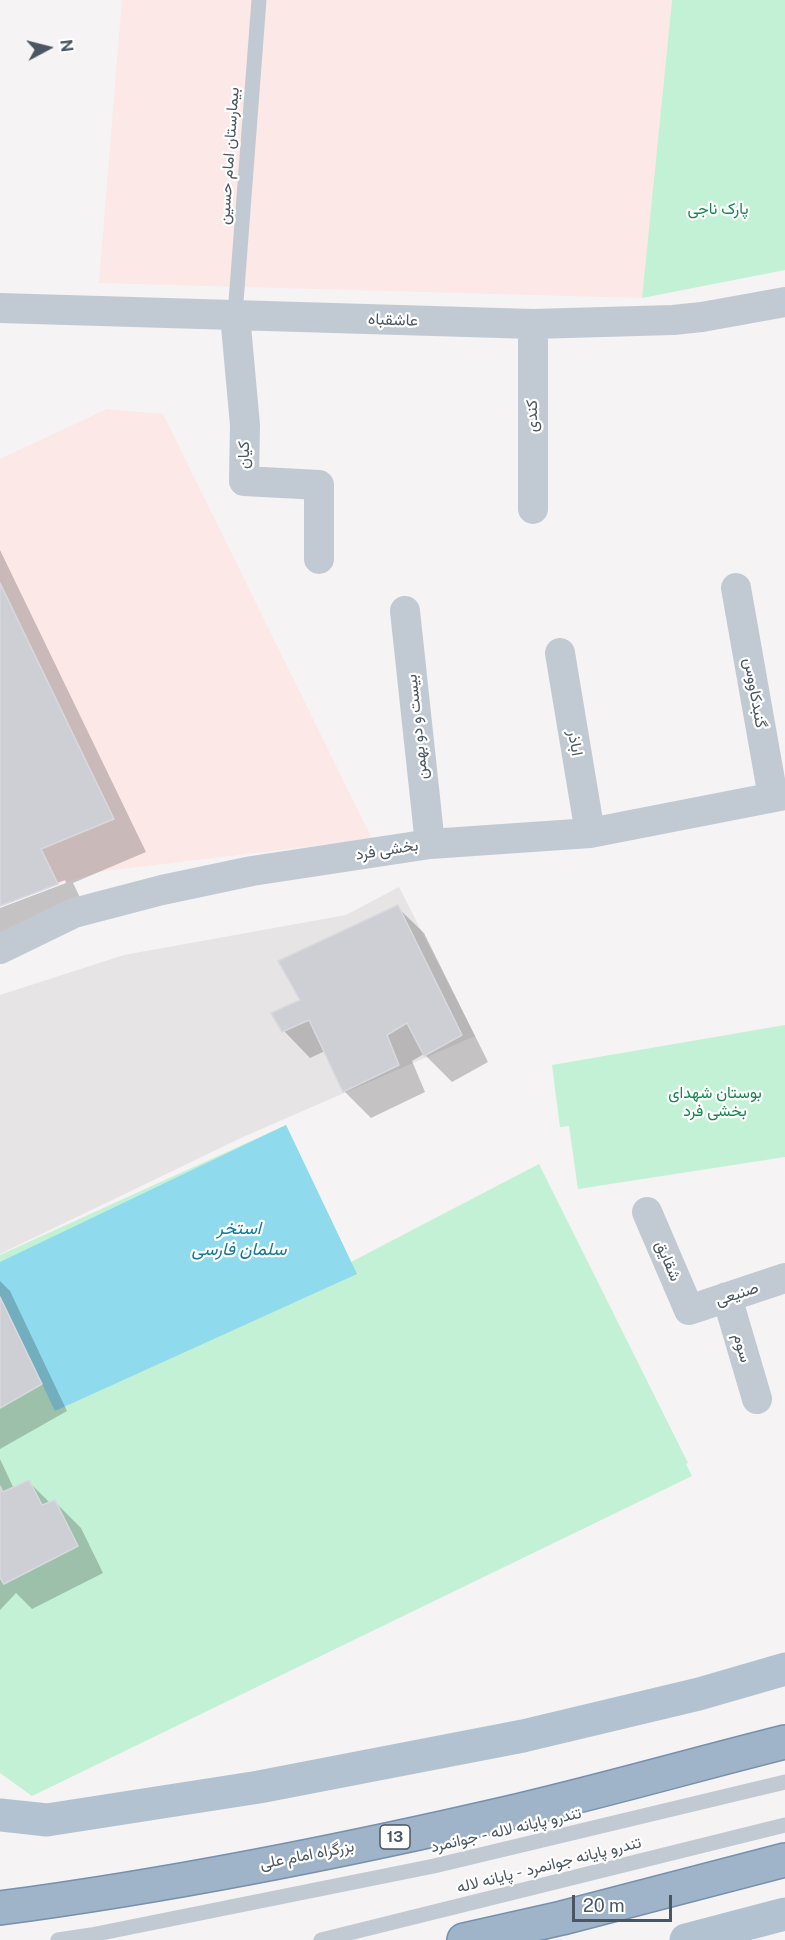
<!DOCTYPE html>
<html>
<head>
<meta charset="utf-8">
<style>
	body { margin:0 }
	#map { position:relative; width:785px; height:1940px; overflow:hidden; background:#f5f3f3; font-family:"Public Sans",sans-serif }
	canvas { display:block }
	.north { position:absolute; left:18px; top:18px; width:60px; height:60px; -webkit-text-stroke:4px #fff; paint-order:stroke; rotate:83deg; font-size:16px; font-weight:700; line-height:24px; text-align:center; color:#4a5661 }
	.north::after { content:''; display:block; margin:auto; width:21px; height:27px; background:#4a5661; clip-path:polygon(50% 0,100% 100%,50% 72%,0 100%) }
	.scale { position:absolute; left:572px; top:1895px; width:100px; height:27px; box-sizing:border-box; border:3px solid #4a5661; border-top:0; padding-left:8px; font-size:18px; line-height:21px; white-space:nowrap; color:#4a5661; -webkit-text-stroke:4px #fff; paint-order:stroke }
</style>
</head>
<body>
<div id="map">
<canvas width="785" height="1940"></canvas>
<div class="north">N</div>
<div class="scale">20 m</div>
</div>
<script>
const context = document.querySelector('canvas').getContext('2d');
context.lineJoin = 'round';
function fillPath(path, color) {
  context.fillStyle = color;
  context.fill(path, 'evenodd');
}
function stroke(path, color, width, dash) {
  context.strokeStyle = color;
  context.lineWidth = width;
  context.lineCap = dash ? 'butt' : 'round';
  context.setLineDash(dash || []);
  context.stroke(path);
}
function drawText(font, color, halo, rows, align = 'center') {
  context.font = font + ' "Public Sans",Vazirmatn,sans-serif';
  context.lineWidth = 4.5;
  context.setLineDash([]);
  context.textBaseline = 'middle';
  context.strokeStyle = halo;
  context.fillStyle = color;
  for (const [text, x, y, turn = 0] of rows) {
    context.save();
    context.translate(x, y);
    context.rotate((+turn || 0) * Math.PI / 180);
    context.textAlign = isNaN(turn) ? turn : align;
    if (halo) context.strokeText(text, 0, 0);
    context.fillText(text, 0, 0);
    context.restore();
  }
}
const education = new Path2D(`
	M399,887l76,149 -232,101 -243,117v-259l124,-40 222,-40z`);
const medical = new Path2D(`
	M122,0h550l-30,298 -543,-15z
	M107,409l56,5 209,425 -268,32 -46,13 -58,22v-447z`);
const green = new Path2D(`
	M672,0h113v270l-143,28z
	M785,1025v132l-207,32 -9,-63 -9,1 -8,-62z
	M286,1125l65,137 188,-98 149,299 -2,1 6,12 -660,320 -32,-23v-518z`);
const water = new Path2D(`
	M286,1125l71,149 -302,137 -55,-115v-34z`);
const shadow = new Path2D(`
	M0,550l146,302 -73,31 17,35 -90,34v-44l66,-25 -1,-3 -65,25z
	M397,907l27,26 64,129 -36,20 -28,-28 -12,7 13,31 -54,26 -27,-27 -19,-40 -15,7 -26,-27 -11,-18 29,-12z
	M0,1281l10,10 57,120 -67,38z
	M0,1459l14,30 15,-7 21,21 5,-1 26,26 22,45 -71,36 -16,-16 -16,17z`);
const building = new Path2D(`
	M0,583l114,236 -73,30 17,35 -58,22z
	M398,905l64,130 -38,21 -17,-33 -20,12 12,30 -56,27 -34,-72 -27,12 -11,-19 29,-13 -22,-39z
	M0,1297l42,87 -42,24z
	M29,1480l13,25 13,-5 23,46 -74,38 -4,-6v-92l3,6z`);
const service = new Path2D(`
	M235,315l24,-315
	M58,1940l33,-5 343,-69 351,-84
	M321,1940l464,-115`);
const minor = new Path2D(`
	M0,308l533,16 140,-4 29,-3 83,-15
	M235,315l10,110 -1,56 75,4v74
	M533,509v-185
	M736,588l37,209
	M405,611l25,233
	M560,653l30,180
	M0,949l74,-36 88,-23 90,-19 178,-27 160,-11 195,-38
	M647,1212l42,98 96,-32
	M727,1297l30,102`);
const primary = new Path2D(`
	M0,1815l47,5 212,-33 264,-51 176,-42 86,-25
	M686,1940l99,-26`);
const trunk = new Path2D(`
	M0,1908c175,-23 349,-58 521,-98 89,-21 176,-46 264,-68
	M464,1940l98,-22 223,-58`);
const shields = [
	[395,1837,30]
];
const shieldNames = [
	["13",395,1837]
];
const streetNames = [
	["بیمارستان امام حسین",229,156,-86],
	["عاشقباه",393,320,2],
	["کندی",532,416,-90],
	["کیان",244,455,-90],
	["گنبدکاووس",755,693,80],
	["بیست و دو بهمن",417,727,-96],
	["اباذر",575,743,80],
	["بخشی فرد",387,850,-9],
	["شقایق",668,1261,67],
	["صنیعی",737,1294,-18],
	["سوم",742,1348,74],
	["تندرو پایانه لاله - جوانمرد",506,1830,-13],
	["بزرگراه امام علی",307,1855,-11],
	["تندرو پایانه جوانمرد - پایانه لاله",549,1865,-14]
];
const parkNames = [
	["پارک ناجی",718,209],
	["بوستان شهدای",715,1093],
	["بخشی فرد",715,1111]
];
const waterNames = [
	["استخر",239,1228],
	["سلمان فارسی",239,1249]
];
fillPath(education, '#e6e4e5');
fillPath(medical, '#fce8e6');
fillPath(green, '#c3f1d5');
fillPath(water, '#90daee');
fillPath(shadow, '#0003');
fillPath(building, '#cdcfd5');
stroke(building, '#d7d9de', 1.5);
stroke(trunk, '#7690ad', 36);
stroke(service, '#c1cad2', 15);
stroke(minor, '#c1cad2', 30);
stroke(primary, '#b3c2d1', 33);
stroke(trunk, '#9fb4c9', 33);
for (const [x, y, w] of shields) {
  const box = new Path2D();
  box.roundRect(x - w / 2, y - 12, w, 24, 4.5);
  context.fillStyle = '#fff';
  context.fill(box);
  stroke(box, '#4a5661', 1.5);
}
drawText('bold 15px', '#4a5661', null, shieldNames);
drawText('16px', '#4a5661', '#fff', streetNames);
drawText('16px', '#17864f', '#fff', parkNames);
drawText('italic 18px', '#0c7c9b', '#fff', waterNames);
</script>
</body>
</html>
